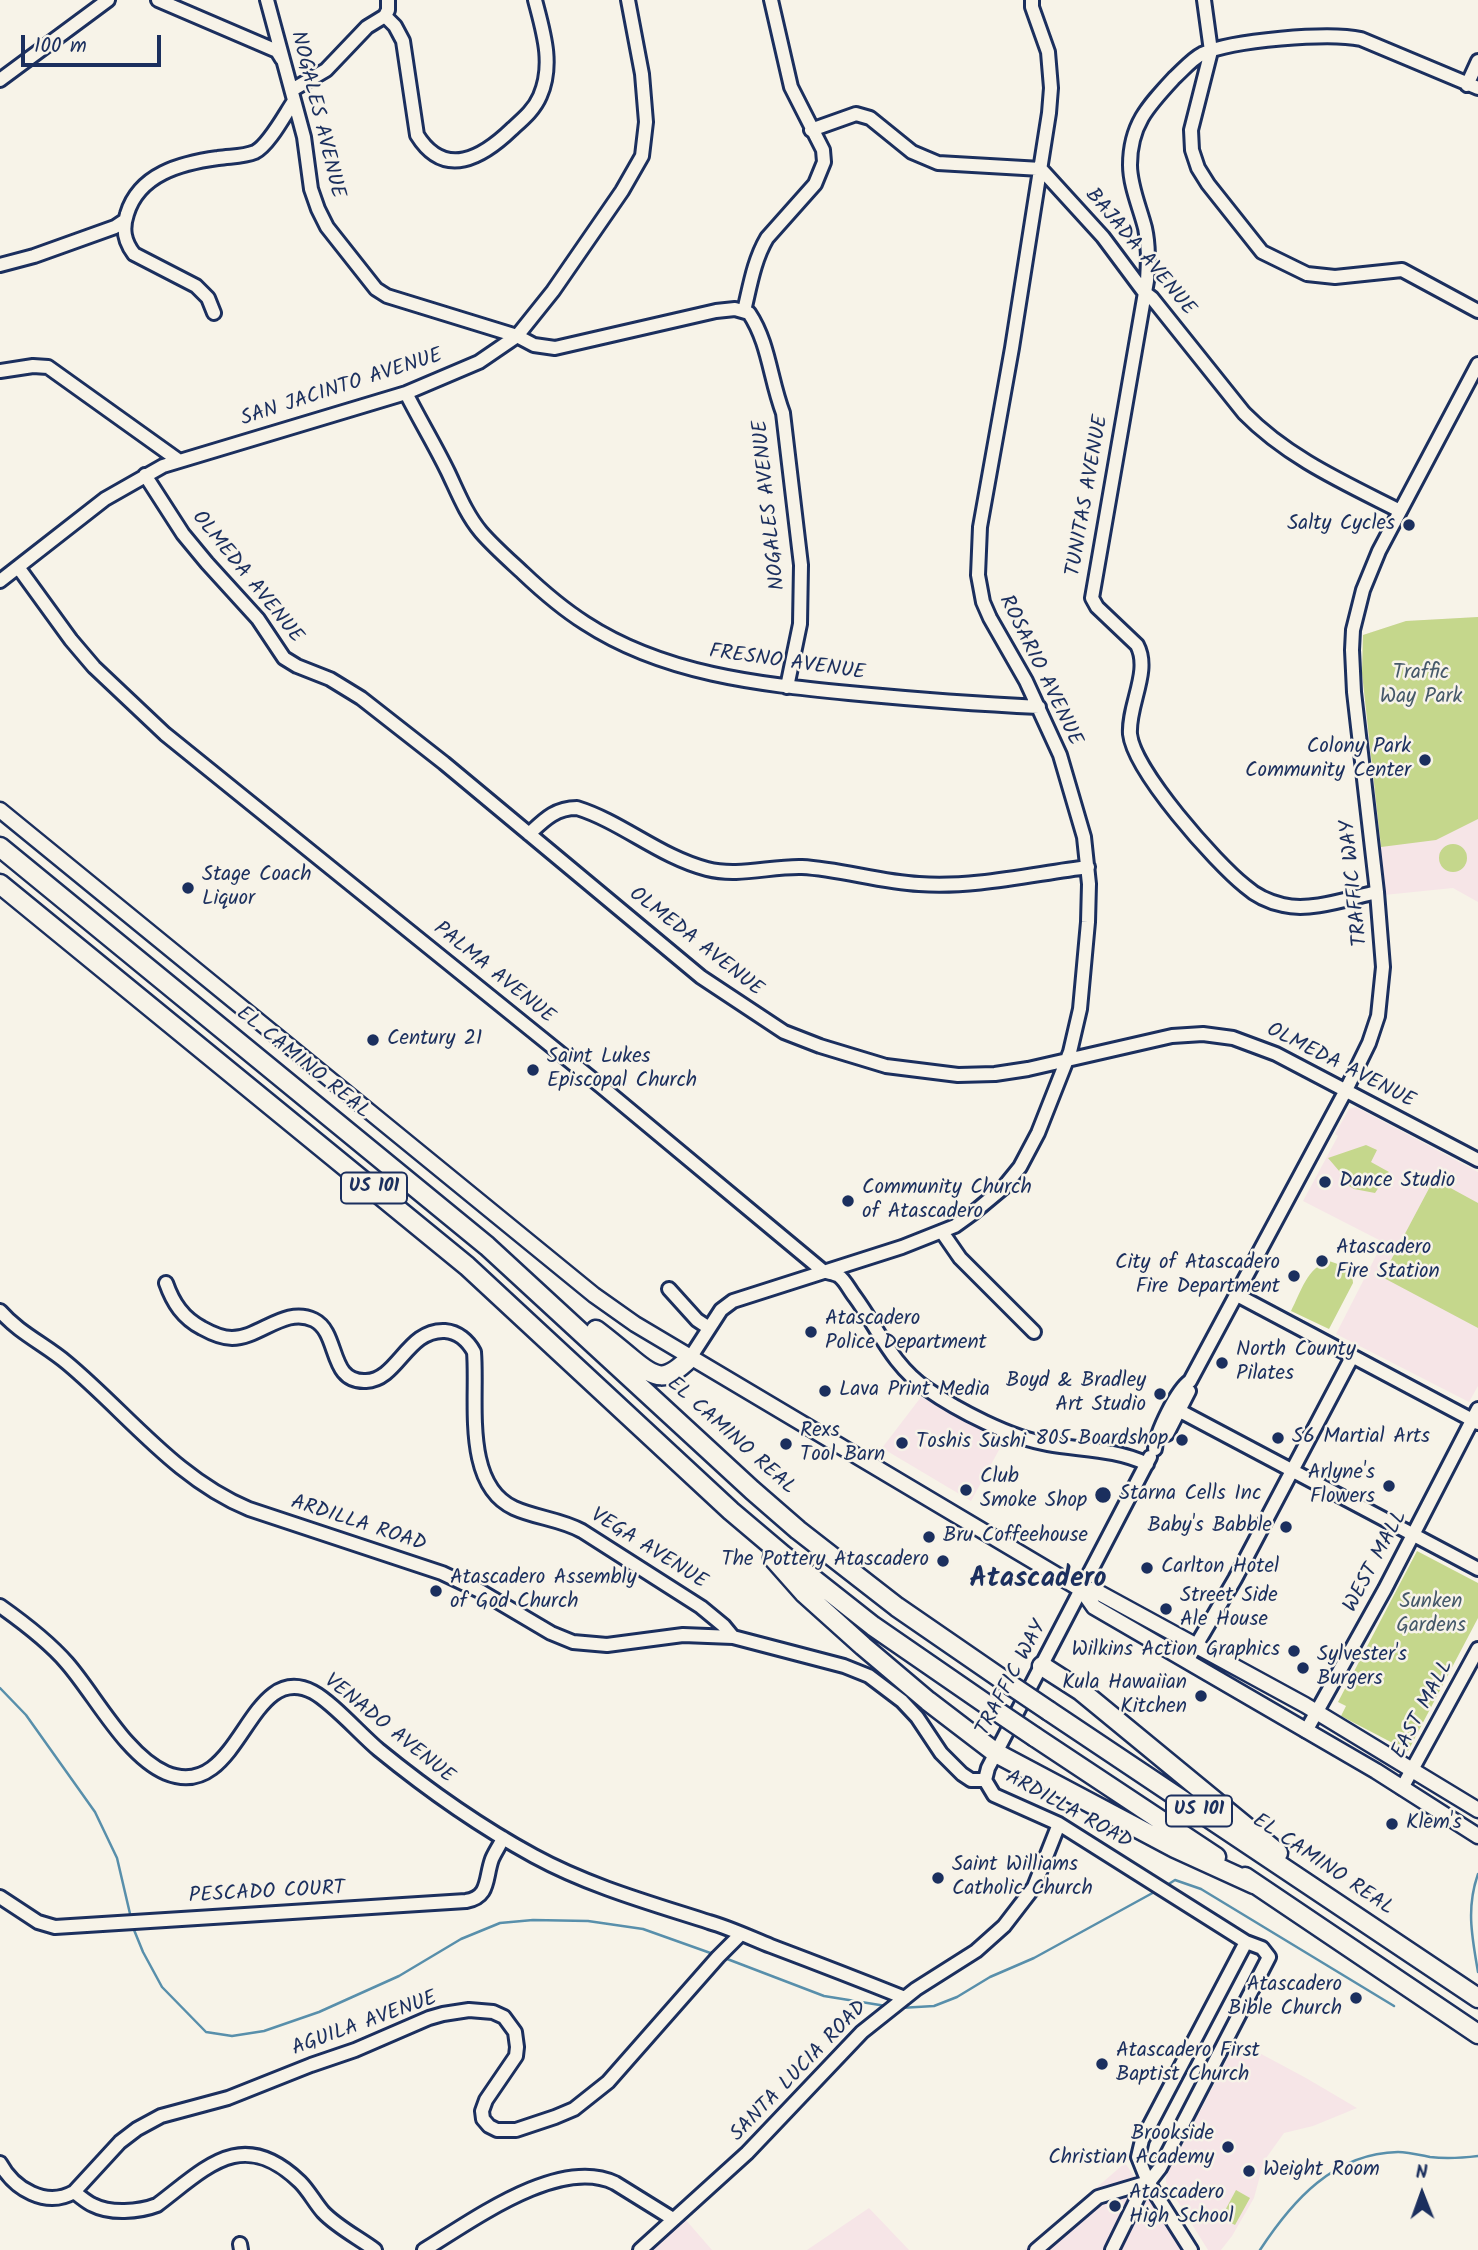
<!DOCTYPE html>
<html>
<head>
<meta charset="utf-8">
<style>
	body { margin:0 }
	#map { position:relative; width:1478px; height:2250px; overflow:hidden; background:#f7f3e8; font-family:Kalam,sans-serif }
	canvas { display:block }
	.north { position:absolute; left:1387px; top:2159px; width:70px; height:70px; -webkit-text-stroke:5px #f7f3e8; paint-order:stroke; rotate:359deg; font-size:19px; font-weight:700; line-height:28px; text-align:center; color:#1b2f5e }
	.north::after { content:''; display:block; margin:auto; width:24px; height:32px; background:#1b2f5e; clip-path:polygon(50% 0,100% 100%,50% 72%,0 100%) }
	.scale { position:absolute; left:21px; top:35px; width:140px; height:32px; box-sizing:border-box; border:4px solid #1b2f5e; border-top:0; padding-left:9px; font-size:21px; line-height:24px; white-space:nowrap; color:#1b2f5e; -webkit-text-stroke:5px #f7f3e8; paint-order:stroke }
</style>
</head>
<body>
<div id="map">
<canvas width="1478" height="2250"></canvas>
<div class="north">N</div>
<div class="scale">100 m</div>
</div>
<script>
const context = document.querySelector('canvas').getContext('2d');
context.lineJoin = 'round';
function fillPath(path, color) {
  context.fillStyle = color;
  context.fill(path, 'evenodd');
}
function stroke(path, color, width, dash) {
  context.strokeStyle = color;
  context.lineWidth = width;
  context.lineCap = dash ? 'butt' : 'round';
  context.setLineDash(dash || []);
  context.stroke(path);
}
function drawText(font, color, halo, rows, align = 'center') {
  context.font = font + ' Kalam,sans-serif';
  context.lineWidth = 5;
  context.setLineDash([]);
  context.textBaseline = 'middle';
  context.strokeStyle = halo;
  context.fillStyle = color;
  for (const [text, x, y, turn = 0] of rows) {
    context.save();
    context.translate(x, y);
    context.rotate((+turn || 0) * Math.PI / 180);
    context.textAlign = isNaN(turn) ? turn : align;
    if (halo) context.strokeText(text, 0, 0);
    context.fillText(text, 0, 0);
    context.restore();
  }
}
const built = new Path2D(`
	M1478,617v285l-25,-14 -69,7 -22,-222 1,-38 43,-14z
	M1356,1107l122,65v214l-9,16 -133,-68 47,-92 -80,-41 35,-65 -3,-2 14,-25z
	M921,1397l84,42 -34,62 -89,-53z
	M1237,2041l69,37 51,30 -44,18 -29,7 -20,28 -10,37 -22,38 -11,14h-13l-42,-67v-7z
	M1125,2163l60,87h-161z
	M869,2208l40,42h-102z
	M685,2219l27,31h-61z`);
const green = new Path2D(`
	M1478,617v202l-42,21 -55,7 -19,-174 1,-38 43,-14z
	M1439 858a14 14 0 1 1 28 0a14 14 0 1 1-28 0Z
	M1366,1145l11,5 -6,12 18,10 -14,21 -21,-4 -11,-7 -3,-10 -12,-14z
	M1434,1179l44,24v125l-96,-51z
	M1329,1261c12,4 24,8 24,22l-24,46 -38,-18c10,-19 16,-44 38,-50z
	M1417,1551l61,32v35l-70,133 -67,-35 5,-10 -8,-4z
	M1236,2190l14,8 -15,27 -14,-7z`);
const stream = new Path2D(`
	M0,1688l26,27 69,97 22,46 14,60
	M1478,1874c-12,34 -6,63 0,98
	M1164,1887l11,-7 26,9 193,117
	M132,1925l11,27 19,35 44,45 26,4 32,-5 55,-19 80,-36 62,-37 39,-16 33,-3 55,1 55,8 73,26
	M722,1957l102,39 62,10
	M900,2008l34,-2 23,-9 33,-20 44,-19 124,-68
	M1260,2250c32,-49 74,-97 138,-98 10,0 22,3 32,5 16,2 32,1 48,-1`);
const minor = new Path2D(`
	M158,0l119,51 5,8
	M267,0l37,137 7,52 7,20 9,18 49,62 11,7 130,40 17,9 21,3 161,-37 19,-2 14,4c20,30 21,66 34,100l18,152 -1,59 -13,63
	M1204,0l7,51 -20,79 1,20 6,18 10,16 54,68 45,22 28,3 67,-7 76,41
	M385,16l10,10 8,15 14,94c28,45 66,22 95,-6 11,-10 22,-19 28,-33 14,-32 3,-65 -5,-96
	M385,16l3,-6v-10
	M0,80l108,-80
	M1467,85l11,-24
	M292,90l34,-20 41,-43 18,-11
	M811,130l45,-16 14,4 42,34 26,11 103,6 62,68 41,55 8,6 92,115c44,45 101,70 156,98
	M0,265l34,-9 81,-29 9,-6
	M744,311c6,-25 10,-51 23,-73l48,-54 9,-22 -1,-12 -32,-63 -20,-87
	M214,313l-6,-15 -12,-12 -62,-32c-10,-13 -12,-25 -7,-40 12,-40 54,-51 91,-56 12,-2 25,-1 37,-6 14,-7 30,-38 39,-51
	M0,371l33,-5 15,1 130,93
	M406,393c13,26 29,52 42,79 10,21 18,42 33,60 13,15 28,28 42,41 19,18 40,36 62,50 78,51 173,61 264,70 63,6 127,11 190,14
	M145,475l38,59 24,29 51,56 26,39 13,8 33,13 31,19 83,65 257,214 83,55 36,14 66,20 72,9 37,-1 33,-5 144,-33 31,-2 30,4 43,16 202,106
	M18,567l53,73 23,27 71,67 437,353 221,184c5,2 12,2 16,5 6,4 11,15 16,21 24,33 37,68 72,92 30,21 84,49 121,55 33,6 68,5 99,20
	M0,581l105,-82 58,-33 243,-73 73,-31 38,-26 36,-45 69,-100 20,-35 4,-34 -4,-48 -14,-74
	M529,834c15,-14 26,-26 48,-26 45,14 83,49 130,61 31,8 64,-3 95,-2 39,2 77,15 117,17 56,4 113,-10 169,-17
	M1377,892c-28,6 -66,20 -94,13 -14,-3 -28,-10 -38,-19 -30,-24 -111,-115 -115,-152 -2,-29 21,-63 7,-89l-40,-38 -5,-9 55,-317c1,-18 2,-35 -2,-53 -5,-20 -15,-42 -15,-63 0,-40 18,-59 44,-87 9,-8 18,-19 28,-24 30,-14 127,-22 159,-15l117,49
	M942,1232l18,26 74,74
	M166,1283c7,20 17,35 36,45 9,5 20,10 30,10 28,0 53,-32 82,-18 26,13 14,63 52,61 32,-1 41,-52 79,-50 13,1 23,10 29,21 4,46 -12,132 40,156 22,10 46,11 68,23l119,76 23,19 9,11
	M669,1289l28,31 12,8
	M1237,1295l241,128
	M0,1311c19,22 46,34 67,52 60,50 109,116 182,146l193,64 38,18 71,42 22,9 34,3 76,-10 50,2 111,29 25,10 33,25 15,16 24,36 21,21 9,6h14l9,15 65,29 187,118 16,6 7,9 -109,211 -21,27 -27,55
	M690,1358l31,-48 12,-9 169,-54 53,-21 18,-13 30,-25 17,-21 18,-34 32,-81 10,-43 8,-87 1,-38 -5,-47 -24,-82 -34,-74 -36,-63 -7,-16 -5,-27 2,-48 32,-179 37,-235 2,-25 -3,-36 -16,-45v-7
	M1180,1411l298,158
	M1167,1434l22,-43
	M1155,1449c1,-17 22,-59 35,-68l156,-291 23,-47 9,-27 5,-49 -6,-75 -23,-200 -2,-42 1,-20 10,-40 16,-39 99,-187
	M0,1606c24,17 48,35 67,57 28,32 59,93 99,110 75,31 81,-115 147,-81 19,10 48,43 66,58 49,40 100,76 155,106 55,30 116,47 175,66 21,6 42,16 62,24 45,17 89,34 134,52
	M1187,1661l48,-82 117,-222
	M1306,1731l79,-142 93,-180
	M985,1780l3,-12 162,-311
	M1402,1788l76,-139
	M0,1897l38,25 17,5 411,-26c24,-4 19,-23 26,-42 3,-7 8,-14 11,-21
	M0,2163c14,26 46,45 74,29l46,-50 17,-13 24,-13 67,-18 83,-33 44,-15 74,-32 14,-4 26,-4 24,2 11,5 11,15 2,15 -1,9 -30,44 -4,11 1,8 6,7 8,4h19l39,-13 19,-8 34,-27 110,-125 23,-23
	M74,2192c6,4 12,10 19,13 17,9 46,7 64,0 49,-37 85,-79 143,-23 9,9 15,21 23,30 14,15 36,26 52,38
	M240,2244l1,6
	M424,2250c48,-29 135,-94 191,-67l58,36
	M640,2250l107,-97 115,-121 54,-43 60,-38 28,-25 30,-39 25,-63
	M1036,2250l62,-53 50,-15
	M1191,2250l-43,-68 -10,-25 4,-17 104,-198`);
const major = new Path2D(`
	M0,810l594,485 41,29 447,266h12l211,115 173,105
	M1082,1590l12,17 282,164 102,65`);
const highway = new Path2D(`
	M0,847l487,399 265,244 46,40 99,77 106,73
	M0,884l467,382 264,245 52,44 90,71 116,80
	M596,1330c12,9 24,19 36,29 25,21 33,23 58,-1
	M773,1558l31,35 59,53 65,55 68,52 179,95 79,36
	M1042,1666l39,25 197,162
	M1049,1711l429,287
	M1035,1737l181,120
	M1245,1877l233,157`);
const highwayBridge = new Path2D(`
	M1003,1680l46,31
	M989,1706l46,31`);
const markers = [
	[1409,525,7,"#1b2f5e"],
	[1425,760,7,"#1b2f5e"],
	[188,888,7,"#1b2f5e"],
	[373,1040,7,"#1b2f5e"],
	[533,1070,7,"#1b2f5e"],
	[1325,1182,7,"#1b2f5e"],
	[848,1201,7,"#1b2f5e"],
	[1322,1261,7,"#1b2f5e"],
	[1294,1276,7,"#1b2f5e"],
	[811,1332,7,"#1b2f5e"],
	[1222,1363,7,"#1b2f5e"],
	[825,1391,7,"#1b2f5e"],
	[1160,1394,7,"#1b2f5e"],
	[1278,1438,7,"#1b2f5e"],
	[1182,1440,7,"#1b2f5e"],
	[902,1443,7,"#1b2f5e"],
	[786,1444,7,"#1b2f5e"],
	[1389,1486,7,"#1b2f5e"],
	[966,1490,7,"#1b2f5e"],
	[1103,1495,9,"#1b2f5e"],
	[1286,1527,7,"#1b2f5e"],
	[929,1537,7,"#1b2f5e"],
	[943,1561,7,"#1b2f5e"],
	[1147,1568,7,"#1b2f5e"],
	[436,1591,7,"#1b2f5e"],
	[1166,1609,7,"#1b2f5e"],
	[1294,1651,7,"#1b2f5e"],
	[1303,1668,7,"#1b2f5e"],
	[1201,1696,7,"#1b2f5e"],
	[1392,1824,7,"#1b2f5e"],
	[938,1878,7,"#1b2f5e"],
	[1356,1998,7,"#1b2f5e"],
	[1102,2064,7,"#1b2f5e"],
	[1228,2147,7,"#1b2f5e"],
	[1249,2171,7,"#1b2f5e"],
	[1115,2206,7,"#1b2f5e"]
];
const shields = [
	[374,1188,66],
	[1199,1811,66]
];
const shieldNames = [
	["US 101",374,1188],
	["US 101",1199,1811]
];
const streetNames = [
	["NOGALES AVENUE",316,115,76],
	["BAJADA AVENUE",1139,253,50],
	["SAN JACINTO AVENUE",342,389,-18],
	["TUNITAS AVENUE",1089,496,-80],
	["NOGALES AVENUE",771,505,-96],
	["OLMEDA AVENUE",246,578,51],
	["FRESNO AVENUE",787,664,8],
	["ROSARIO AVENUE",1039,671,64],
	["TRAFFIC WAY",1356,883,-96],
	["OLMEDA AVENUE",695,943,38],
	["PALMA AVENUE",493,974,39],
	["EL CAMINO REAL",302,1064,39],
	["OLMEDA AVENUE",1340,1067,27],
	["EL CAMINO REAL",730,1437,42],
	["ARDILLA ROAD",358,1525,18],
	["VEGA AVENUE",648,1550,32],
	["WEST MALL",1377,1562,-62],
	["TRAFFIC WAY",1013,1679,-62],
	["EAST MALL",1424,1710,-62],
	["VENADO AVENUE",388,1730,39],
	["ARDILLA ROAD",1068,1811,29],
	["EL CAMINO REAL",1322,1866,34],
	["PESCADO COURT",267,1894,-3],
	["AGUILA AVENUE",365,2025,-20],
	["SANTA LUCIA ROAD",800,2072,-46]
];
const poiNames = [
	["Salty Cycles",1395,525,"right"],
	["Colony Park",1411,748,"right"],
	["Community Center",1411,772,"right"],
	["Stage Coach",202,876],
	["Liquor",202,900],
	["Century 21",387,1040],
	["Saint Lukes",547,1058],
	["Episcopal Church",547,1082],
	["Dance Studio",1339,1182],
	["Community Church",862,1189],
	["of Atascadero",862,1213],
	["Atascadero",1336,1249],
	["Fire Station",1336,1273],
	["City of Atascadero",1280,1264,"right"],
	["Fire Department",1280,1288,"right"],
	["Atascadero",825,1320],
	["Police Department",825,1344],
	["North County",1236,1351],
	["Pilates",1236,1375],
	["Boyd & Bradley",1146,1382,"right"],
	["Art Studio",1146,1406,"right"],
	["Lava Print Media",839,1391],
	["Rexs",800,1432],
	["Tool Barn",800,1456],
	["S6 Martial Arts",1292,1438],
	["805 Boardshop",1168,1440,"right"],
	["Toshis Sushi",916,1443],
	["Arlyne's",1375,1474,"right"],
	["Flowers",1375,1498,"right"],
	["Club",980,1478],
	["Smoke Shop",980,1502],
	["Starna Cells Inc",1119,1495],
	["Baby's Babble",1272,1527,"right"],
	["Bru Coffeehouse",943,1537],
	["The Pottery Atascadero",929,1561,"right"],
	["Carlton Hotel",1161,1568],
	["Atascadero Assembly",450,1579],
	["of God Church",450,1603],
	["Street Side",1180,1597],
	["Ale House",1180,1621],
	["Wilkins Action Graphics",1280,1651,"right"],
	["Sylvester's",1317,1656],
	["Burgers",1317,1680],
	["Kula Hawaiian",1187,1684,"right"],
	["Kitchen",1187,1708,"right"],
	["Klem's",1406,1824],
	["Saint Williams",952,1866],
	["Catholic Church",952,1890],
	["Atascadero",1342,1986,"right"],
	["Bible Church",1342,2010,"right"],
	["Atascadero First",1116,2052],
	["Baptist Church",1116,2076],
	["Brookside",1214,2135,"right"],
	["Christian Academy",1214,2159,"right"],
	["Weight Room",1263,2171],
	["Atascadero",1129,2194],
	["High School",1129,2218]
];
const parkNames = [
	["Traffic",1421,674],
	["Way Park",1421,698],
	["Sunken",1431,1603],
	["Gardens",1431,1627]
];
const districtNames = [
	["Atascadero",1038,1581]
];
fillPath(built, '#f6e5e7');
fillPath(green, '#c5d78c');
stroke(stream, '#588fab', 2.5);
stroke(minor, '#1b2f5e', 18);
stroke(major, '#1b2f5e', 19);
stroke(highway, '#1b2f5e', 23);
stroke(minor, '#f7f3e8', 12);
stroke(major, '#f7f3e8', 14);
stroke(highway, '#f7f3e8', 18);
stroke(highwayBridge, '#1b2f5e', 23, []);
stroke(highwayBridge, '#f7f3e8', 18);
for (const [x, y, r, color] of markers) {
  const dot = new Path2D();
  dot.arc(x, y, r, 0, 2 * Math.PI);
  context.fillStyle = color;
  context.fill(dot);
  stroke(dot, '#f7f3e8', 2.5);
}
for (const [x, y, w] of shields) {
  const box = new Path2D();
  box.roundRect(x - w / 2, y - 15.5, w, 31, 5);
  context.fillStyle = '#f7f3e8';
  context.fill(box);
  stroke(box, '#1b2f5e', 2);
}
drawText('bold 19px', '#1b2f5e', null, shieldNames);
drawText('21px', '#1b2f5e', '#f7f3e8', streetNames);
drawText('21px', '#1b2f5e', '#f7f3e8', poiNames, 'left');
drawText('21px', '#46596a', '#f7f3e8', parkNames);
drawText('bold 28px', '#1b2f5e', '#f7f3e8', districtNames);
</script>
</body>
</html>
